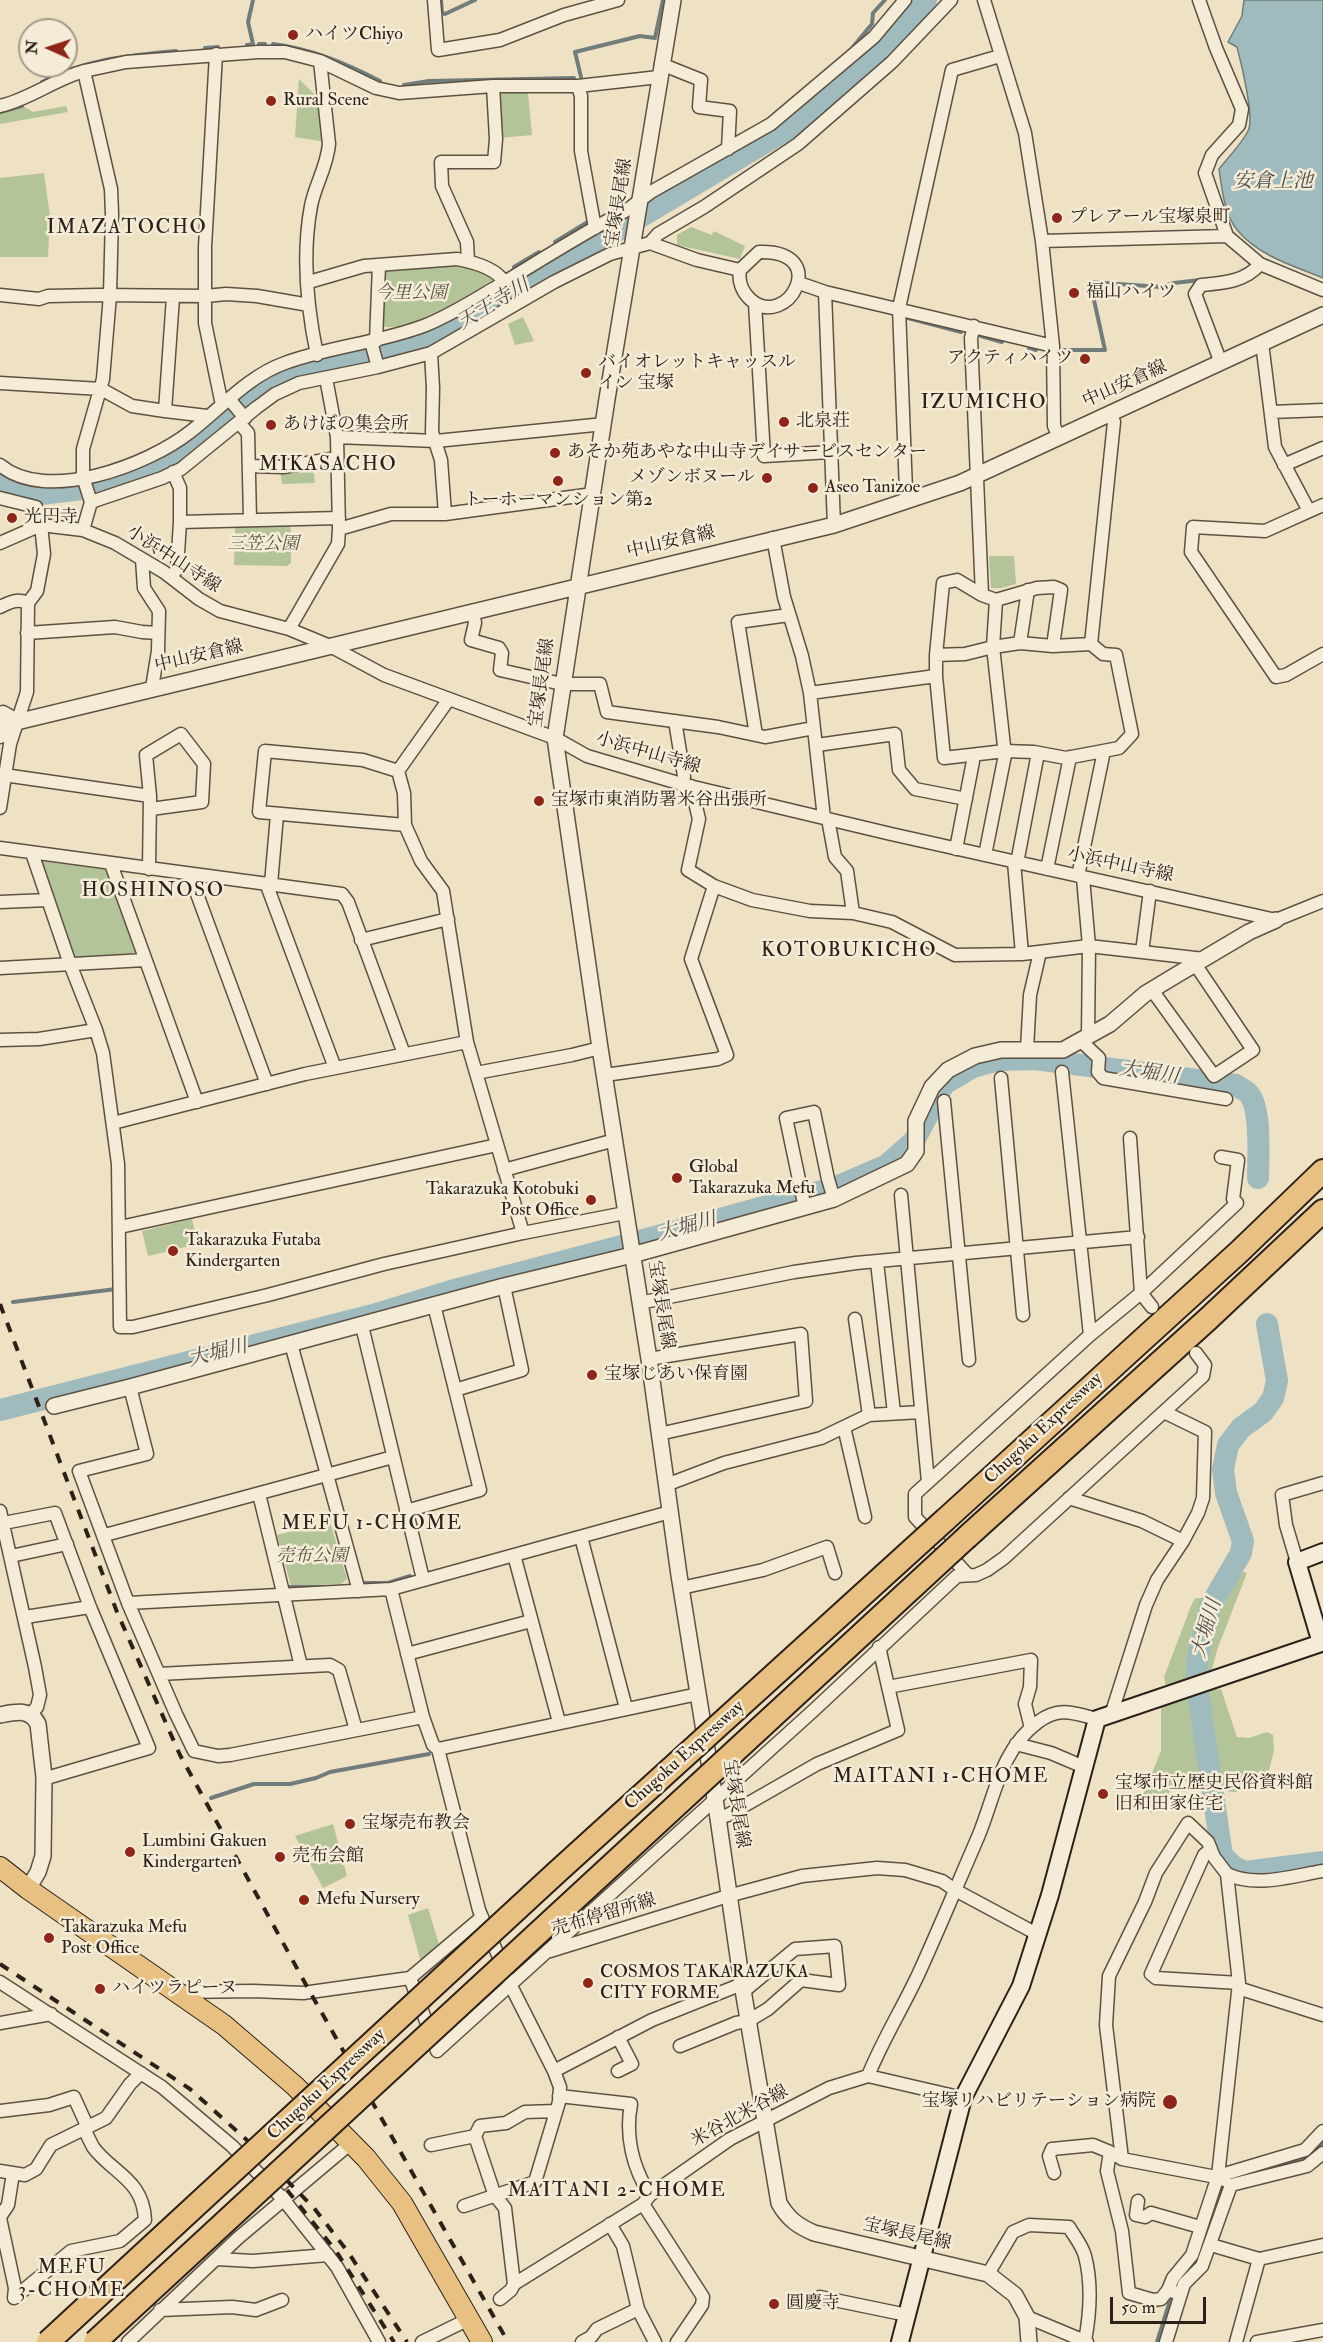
<!DOCTYPE html>
<html>
<head>
<meta charset="utf-8">
<style>
	body { margin:0 }
	#map { position:relative; width:1323px; height:2342px; overflow:hidden; background:#efe1c3; font-family:"IM FELL Double Pica",serif }
	canvas { display:block }
	.north { position:absolute; left:18px; top:18px; width:60px; height:60px; box-sizing:border-box; background:#f5ecd8; border:2px solid #a59b8c; border-radius:50%; rotate:273deg; font-size:16px; font-weight:700; line-height:24px; text-align:center; color:#2c2119 }
	.north::after { content:''; display:block; margin:auto; width:21px; height:27px; background:#8f2418; clip-path:polygon(50% 0,100% 100%,50% 72%,0 100%) }
	.scale { position:absolute; left:1110px; top:2297px; width:96px; height:27px; box-sizing:border-box; border:3px solid #2c2119; border-top:0; padding-left:8px; font-size:18px; line-height:21px; white-space:nowrap; color:#2c2119; -webkit-text-stroke:4px #f5ecd8; paint-order:stroke }
</style>
</head>
<body>
<div id="map">
<canvas width="1323" height="2342"></canvas>
<div class="north">N</div>
<div class="scale">50 m</div>
</div>
<script>
const context = document.querySelector('canvas').getContext('2d');
context.lineJoin = 'round';
function fillPath(path, color) {
  context.fillStyle = color;
  context.fill(path, 'evenodd');
}
function stroke(path, color, width, dash) {
  context.strokeStyle = color;
  context.lineWidth = width;
  context.lineCap = dash ? 'butt' : 'round';
  context.setLineDash(dash || []);
  context.stroke(path);
}
function drawText(font, color, halo, rows, align = 'center') {
  context.font = font + ' "IM FELL Double Pica","Noto Serif JP",serif';
  context.lineWidth = 5;
  context.setLineDash([]);
  context.textBaseline = 'middle';
  context.strokeStyle = halo;
  context.fillStyle = color;
  for (const [text, x, y, turn = 0] of rows) {
    context.save();
    context.translate(x, y);
    context.rotate((+turn || 0) * Math.PI / 180);
    context.textAlign = isNaN(turn) ? turn : align;
    if (halo) context.strokeText(text, 0, 0);
    context.fillText(text, 0, 0);
    context.restore();
  }
}
const green = new Path2D(`
	M299,79l23,23 3,40 -30,-5z
	M496,93h32l4,42 -32,3z
	M66,106l2,6 -68,12v-10l25,-7 8,5z
	M44,173l6,43 -2,41h-48v-79z
	M691,227l21,8 2,-4 31,15 -5,13 -63,-14v-10z
	M459,265l33,9 1,6c-23,13 -85,54 -111,46l3,-52 2,-4z
	M523,317l11,24 -19,4 -7,-21z
	M313,466l2,17 -33,1 -2,-14z
	M241,524l47,1 3,4v34l-4,3 -53,-1 1,-37z
	M989,556h25l2,28 -15,4h-10z
	M41,861l67,9 29,84 -62,3z
	M192,1219l6,25 -50,12 -6,-25z
	M330,1522l17,57 -6,5 -50,2 -14,-51z
	M1222,1566l25,7 -30,77 -6,24 -44,16 -3,-13 27,-71 4,-8c21,2 22,-16 27,-32z
	M1216,1686l1,4 4,-1 16,48 12,1 18,-6 6,3 1,15 -6,24 -32,18 -14,-1 -2,-11 -4,-4 -23,7 -12,-4 -29,34 -12,-5v-6l21,-51v-47z
	M333,1824l14,52 -24,12 -28,-52z
	M428,1908l11,36 -18,18 -13,-47z`);
const water = new Path2D(`
	M1244,0h79v278c-29,-12 -64,-22 -85,-47 -14,-16 -16,-42 -19,-62 9,-12 22,-24 29,-38 7,-12 -7,-69 -11,-84l-9,-5 14,-26z`);
const stream = new Path2D(`
	M441,0l1,13 3,1 30,-14
	M259,44h6
	M273,44c39,5 72,19 107,37
	M247,45l6,-1 -5,-22 5,-22
	M205,48l13,-1
	M852,48l20,-24 1,-11 12,-13
	M581,77l-6,-25 65,-16 15,2 8,-38
	M42,82c44,-23 85,-26 134,-31
	M404,85l25,-4 145,-3
	M0,112l22,-6
	M555,242l31,-19
	M514,267l25,-15
	M908,318l53,14
	M981,336l21,6
	M1029,348l7,2
	M1061,350h44l-15,-68 71,5 13,-4 26,-3
	M13,1302l103,-13
	M365,1583h23l22,-7
	M287,1587h38
	M211,1798l43,-14h36l26,-6 14,-6 99,-18
	M1256,2171l53,-14 14,-13
	M1193,2267l6,-9 21,-68
	M1157,2342l15,-48`);
const river = new Path2D(`
	M0,484l41,10 57,-7 33,-11 45,-17 91,-71 24,-15 104,-23 49,-16 342,-204 54,-40 53,-51 33,-39
	M1267,1324l10,57 -4,17 -10,14 -22,16 -13,17 -5,24 3,24 17,48 -2,12 -31,53 -13,56 1,30 24,163 12,12 11,5 78,-10
	M0,1410l373,-95 78,-24 171,-45 214,-59 51,-22 27,-24 30,-57 29,-17 26,-7 36,-1 201,26c4,3 9,5 12,8 14,14 10,66 10,85`);
const minorTunnel = new Path2D(`
	M1152,1307l34,36`);
const minor = new Path2D(`
	M434,0l4,50 62,-10 64,-25 54,-15
	M984,0l41,133 17,108 11,105 1,80 5,11
	M1199,0l17,48 26,61 -3,16 -27,30 -7,18 22,63 33,28 63,26
	M216,54l-11,193v76l17,82
	M320,61l56,27 23,5 94,-7h85l81,-9
	M661,64l40,16 -2,27 31,4 -2,38
	M84,71l42,-9 132,-10h27l35,9 9,83c-2,23 -14,41 -18,62 -9,48 -4,101 6,149
	M578,86l3,10v55l14,77
	M0,106c30,-7 55,-27 84,-35l27,118 1,25 -2,81 -7,84 -20,70v28l8,25 -8,28
	M1042,241l185,-5
	M650,243l47,17 43,10
	M759,252c74,-2 28,79 -8,48 -9,-8 -13,-19 -11,-30z
	M468,261l-1,-19 -25,-56 -1,-24h53l2,-23 -3,-53
	M309,282l55,-16 93,-7c16,3 39,9 47,23
	M799,283l26,9 228,54
	M825,292l9,233
	M0,295l39,4 9,-3 51,-1 107,1 20,-2 31,2 52,9
	M173,297l-8,114 42,5
	M755,303l9,153 67,-4
	M974,326l-3,12 11,257
	M376,341l3,-76
	M371,342l7,25
	M1262,343l13,104 34,64
	M431,353l2,35 -1,44 9,28 4,54
	M1221,363l-26,-69 6,-9c22,-2 44,-3 59,-21
	M0,383l101,6 31,17 33,5
	M229,399l16,19
	M1271,412l52,-2
	M239,423l9,10 2,86
	M337,437l99,4 168,-17
	M0,465c46,39 148,0 190,-33 30,-23 58,-56 95,-69 46,-17 95,-20 141,-38 25,-10 48,-25 72,-39 43,-26 85,-53 129,-76l24,-18 120,-68 103,-87 31,-37
	M1284,465l39,-17
	M249,466l34,1 54,-9
	M0,498l36,9 5,18 3,29 -7,37 -9,12 -1,89 -17,52 -10,64
	M909,501l-3,-10 -7,-183 53,-238 48,-14
	M91,502l71,-24 19,-9 75,-61 19,-14 24,-11 79,-16 53,-14 123,-71 56,-28 40,-11 8,-9 46,-27 94,-63 94,-82 59,-62
	M1323,505l-58,26 -72,-4 -2,25 85,125 10,-2 37,-21
	M180,522l159,-4
	M339,529l52,-15h54l148,-20
	M773,538l11,59 18,59 8,37 14,125
	M0,543l41,-18 42,5 32,13 49,29 35,27 21,12 69,18 41,17 54,29 171,63 32,18 98,29 206,49 385,86 47,-19
	M142,559l2,29 15,23 -1,40 -6,37
	M171,577l6,-8 3,-47v-34l-7,-16
	M996,600l-3,47 27,-4 8,-53
	M0,607c10,-5 18,-9 28,-4
	M473,613l2,10 -4,17 28,8 3,5 -2,17 62,14h38l7,28 111,15 47,10 49,-9
	M289,629l49,-85 1,-15 -2,-92 -11,-59
	M27,633l88,-6 27,5 16,1
	M1091,644l23,-222 -4,-9
	M936,655l29,-1 28,-7 12,108 -20,100
	M936,676v-21l7,-72 14,-3 25,15 14,5 41,-12 17,-1 7,3 -8,56
	M810,693l126,-17 8,82 61,-7 29,1 32,6 53,-10 13,-14 -16,-79 -13,-1 -12,-10 -38,2 -33,-3
	M449,699l-51,72 6,22 1,32 16,36 22,30 24,151 56,191
	M0,713l3,-1 16,9
	M675,721l9,55 -1,8
	M756,735l-18,-113 51,-7
	M0,737l6,-2 10,-11
	M817,745l78,-11 4,36 16,19 51,10
	M398,771l-35,-11 -98,-9 -6,61 146,13
	M4,775l146,21 -1,73
	M691,786l8,33 -11,51 26,16 38,14 58,11 43,2 39,9 63,33 67,-1 67,-8 115,13
	M150,796l-4,-41 35,-21 23,30 -2,38 -51,7
	M828,819l7,38 12,14 6,42
	M0,848l342,46 6,8 56,152
	M956,849l18,-93
	M32,853l38,111 26,66 7,23 15,111 2,163h13l135,-32 116,-31 139,-31 102,-20
	M1014,862l8,92
	M1017,863l21,-110
	M111,864l86,238
	M1047,869l23,-112
	M190,875l77,209
	M1078,876l26,-125
	M1083,878l6,68 -1,90
	M266,883l69,185
	M271,884l6,-69
	M0,902l48,-2
	M361,940l87,-21
	M1142,952l8,-61
	M0,968l145,-8
	M1152,990l62,86 39,-26 -58,-86
	M0,1040l39,-1 57,-9
	M1080,1040l19,18 -1,14 5,6 123,21
	M1027,1049l3,-54 10,-43
	M1062,1072l28,263
	M476,1073l96,-18 28,-7
	M605,1075l113,-16 9,-4 -36,-96 23,-73
	M1001,1078l22,237
	M944,1101l25,259
	M113,1123l192,-49 162,-32
	M1130,1138l11,155 11,14
	M504,1170l111,-30
	M901,1195l27,287
	M805,1208l-19,-90 28,-6 14,67 6,20
	M120,1227l377,-82
	M877,1262l17,151
	M639,1303l155,-31 62,-9 282,-26
	M855,1319l14,96
	M362,1326l61,253
	M291,1344l68,247
	M649,1359l152,-25 5,67 -147,33
	M130,1387l17,67 -68,17 49,132 48,111 18,37 24,5 12,-1 193,-38
	M455,1390l67,-20 -18,-84
	M1164,1412l41,20 -2,66 -5,15 -15,28
	M844,1427l21,90
	M666,1485l58,-22 97,-25 48,-23 52,-3
	M259,1494l42,172
	M1069,1498l73,23 41,20 -26,39 -11,25 -35,110
	M0,1511l35,156 5,28 -3,12 -6,7
	M406,1511l74,-21 -46,-185
	M4,1523l51,-10 35,94 59,141 -99,29h-6
	M105,1535l288,-78
	M581,1537l45,171
	M514,1555l45,167
	M11,1556l56,-12
	M1297,1562l-11,-37 -4,-30 41,-12
	M967,1574l-52,-57v-23l175,-159 51,-42 96,-90 -4,-4 5,-39 -17,-3
	M681,1588l82,-18 64,-23 8,26
	M391,1589l32,128 10,28 5,4 41,161 32,76 43,85 6,16 -1,15 -24,80 -71,24
	M128,1603l263,-14 279,-77
	M25,1617l65,-10
	M407,1654l124,-33
	M159,1674l171,-9 9,5 17,60
	M888,1687l143,-27 -1,27 -5,17 6,24
	M1016,1744l35,9 33,14
	M438,1749l260,-55
	M718,1818l10,-3 89,-51 81,-34 -19,-83
	M1211,1849l-7,6 -53,119 5,4 83,5
	M1227,1874c29,14 65,2 96,-3
	M550,1951l178,-55 74,-20 75,-8 28,2 37,11 13,9 82,44
	M410,1978l27,73 377,-341 143,-134 19,-1 11,-5 17,-12 199,-182 2,-11 -9,-12
	M0,1982l162,105 70,59 51,53 54,68 42,75
	M1238,1988l85,27
	M179,1992l74,-1 50,2 107,-15 72,-61
	M0,2023l51,-9
	M680,2046l56,-23 12,-2 20,-12 33,-29 38,5 -4,-39 -40,3 -52,43
	M554,2071l98,-51 90,-36
	M618,2071l14,-7 -14,-27
	M868,2076c14,-35 34,-67 50,-101 21,-46 40,-92 60,-138 17,-40 22,-87 60,-115 21,-16 36,-9 59,-3
	M559,2096l72,8c-6,32 2,64 19,91
	M0,2111l49,-6 25,-8 14,31
	M431,2145l44,-9
	M1116,2155l6,4 89,17h7l6,4
	M1122,2159l-16,-134 3,-49 36,-74 11,-29 32,-50 20,19 6,15 13,17 12,109 -21,193 -26,79 -19,23 -5,12
	M0,2171l25,4 11,-6 15,-24 55,-27 24,-34 11,-11
	M1054,2173l-5,-17 3,-7 41,-4 17,7 -3,19 15,60 7,62 24,7 8,-1 7,-9 12,4
	M1218,2176l87,-26 18,-19
	M1138,2201l-2,14 9,2 6,-4 49,14
	M643,2204l60,93 -1,8 -25,37
	M0,2217l8,-12 5,-32
	M0,2218l15,70 -1,10
	M610,2224l13,22 15,63 17,33
	M1211,2245l48,14 64,-14
	M217,2259l36,2 75,-6
	M988,2274l25,-42 16,-7 40,2c5,9 13,18 16,29 7,27 5,58 0,85
	M514,2284l-9,-76 -10,-12 -20,-60 5,-10 26,-3 19,-11 31,-1
	M820,2297l87,18
	M14,2298l57,-47 49,-10 25,-21c-2,-41 -32,-46 -52,-73 -3,-6 -6,-12 -9,-18
	M500,2299l11,-9 3,-6 129,-80 7,-9 80,-56 99,-51 39,-12 95,22
	M160,2310l72,-3 24,3 26,-10
	M1027,2317l60,25
	M128,2342l110,-104 113,-95
	M422,2342l47,-23
	M582,2342l9,-5 6,-8 41,-20
	M1166,2342l18,-58 18,-18 29,-81 76,-19 16,-13
	M1236,2342l23,-83
	M1257,2342l66,-12`);
const tertiary = new Path2D(`
	M673,0l-66,399 -52,339 45,310 49,311 30,216 39,243 24,166 37,219c9,16 19,23 35,30l174,41 27,21 12,22 2,25
	M0,726l834,-201 126,-42 363,-168
	M54,1406l76,-19 374,-101 128,-31 202,-56 73,-35 9,-13v-30l16,-34 16,-17 27,-14 26,-6h62l47,-26 35,-30 28,-17 76,-45 27,-12
	M0,1715c15,-3 30,-7 38,9l6,53 -1,79 -5,16 -10,17`);
const secondary = new Path2D(`
	M900,2342l63,-244 58,-112 29,-91 47,-176 224,-76 -24,-81 26,-10`);
const trunk = new Path2D(`
	M0,1867l28,22 196,136 71,61 71,72 36,45 80,139`);
const motorway = new Path2D(`
	M946,1519l294,-268 83,-80
	M967,1537l241,-218 115,-108`);
const rail = new Path2D(`
	M0,1304l117,308 63,143 130,237 198,350
	M0,1964l190,125 59,53 65,66 34,44 59,90
	M287,2190l49,61 58,91`);
const motorwayBridge = new Path2D(`
	M48,2342l508,-469 390,-354
	M95,2342l872,-805`);
const markers = [
	[293,35,6,"#8f2418"],
	[271,101,6,"#8f2418"],
	[1057,218,6,"#8f2418"],
	[1074,293,6,"#8f2418"],
	[1085,359,6,"#8f2418"],
	[586,373,6,"#8f2418"],
	[784,422,6,"#8f2418"],
	[271,425,6,"#8f2418"],
	[555,453,6,"#8f2418"],
	[767,478,6,"#8f2418"],
	[558,481,6,"#8f2418"],
	[813,488,6,"#8f2418"],
	[12,518,6,"#8f2418"],
	[539,801,6,"#8f2418"],
	[677,1178,6,"#8f2418"],
	[591,1200,6,"#8f2418"],
	[173,1251,6,"#8f2418"],
	[592,1375,6,"#8f2418"],
	[1103,1794,6,"#8f2418"],
	[350,1824,6,"#8f2418"],
	[130,1852,6,"#8f2418"],
	[280,1857,6,"#8f2418"],
	[304,1900,6,"#8f2418"],
	[49,1938,6,"#8f2418"],
	[588,1983,6,"#8f2418"],
	[100,1989,6,"#8f2418"],
	[1170,2102,8,"#8f2418"],
	[774,2304,6,"#8f2418"]
];
const poiNames = [
	["ハイツChiyo",305,35],
	["Rural Scene",283,101],
	["プレアール宝塚泉町",1069,218],
	["福山ハイツ",1086,293],
	["アクティハイツ",1073,359,"right"],
	["バイオレットキャッスル",598,363],
	["イン 宝塚",598,384],
	["北泉荘",796,422],
	["あけぼの集会所",283,425],
	["あそか苑あやな中山寺デイサービスセンター",567,453],
	["メゾンボヌール",755,478,"right"],
	["Aseo Tanizoe",825,488],
	["トーホーマンション第2",558,501,"center"],
	["光円寺",24,518],
	["宝塚市東消防署米谷出張所",551,801],
	["Global",689,1168],
	["Takarazuka Mefu",689,1189],
	["Takarazuka Kotobuki",579,1190,"right"],
	["Post Office",579,1211,"right"],
	["Takarazuka Futaba",185,1241],
	["Kindergarten",185,1262],
	["宝塚じあい保育園",604,1375],
	["宝塚市立歴史民俗資料館",1115,1784],
	["旧和田家住宅",1115,1805],
	["宝塚売布教会",362,1824],
	["Lumbini Gakuen",142,1842],
	["Kindergarten",142,1863],
	["売布会館",292,1857],
	["Mefu Nursery",316,1900],
	["Takarazuka Mefu",61,1928],
	["Post Office",61,1949],
	["COSMOS TAKARAZUKA",600,1973],
	["CITY FORME",600,1994],
	["ハイツラピーヌ",112,1989],
	["宝塚リハビリテーション病院",1156,2102,"right"],
	["圓慶寺",786,2304]
];
const streetNames = [
	["宝塚長尾線",620,203,-81],
	["中山安倉線",1125,385,-24],
	["中山安倉線",671,543,-13],
	["小浜中山寺線",173,560,33],
	["中山安倉線",199,657,-13],
	["宝塚長尾線",543,683,-82],
	["小浜中山寺線",648,754,16],
	["小浜中山寺線",1120,866,12],
	["宝塚長尾線",660,1305,81],
	["Chugoku Expressway",1044,1429,-43],
	["Chugoku Expressway",685,1756,-42],
	["宝塚長尾線",735,1804,81],
	["売布停留所線",604,1916,-17],
	["Chugoku Expressway",327,2085,-43],
	["米谷北米谷線",740,2117,-29],
	["宝塚長尾線",907,2235,13]
];
const parkNames = [
	["今里公園",411,294],
	["三笠公園",263,545],
	["売布公園",312,1557]
];
const waterNames = [
	["安倉上池",1273,183],
	["天王寺川",494,305,-31],
	["大堀川",1149,1074,8],
	["大堀川",687,1228,-15],
	["大堀川",218,1354,-14],
	["大堀川",1208,1629,-74]
];
const neighbourhoodNames = [
	["IMAZATOCHO",127,229],
	["IZUMICHO",984,404],
	["MIKASACHO",328,466],
	["HOSHINOSO",153,892],
	["KOTOBUKICHO",849,952],
	["MEFU 1-CHOME",372,1525],
	["MAITANI 1-CHOME",941,1778],
	["MAITANI 2-CHOME",617,2192],
	["MEFU",72,2269],
	["3-CHOME",72,2292]
];
fillPath(green, '#b3c499');
fillPath(water, '#9fbbbe');
stroke(water, '#717d7c', 1.5);
stroke(stream, '#717d7c', 4);
stroke(river, '#9fbbbe', 22);
stroke(minorTunnel, '#c8bba1', 12, [12, 6]);
stroke(minor, '#5d5144', 15);
stroke(tertiary, '#5d5144', 18);
stroke(secondary, '#2c2119', 20);
stroke(trunk, '#2c2119', 22);
stroke(motorway, '#2c2119', 26);
stroke(minor, '#f5ecd8', 12);
stroke(tertiary, '#f5ecd8', 15);
stroke(secondary, '#f5ecd8', 16);
stroke(trunk, '#e8c082', 20);
stroke(motorway, '#e8c082', 22);
stroke(rail, '#2c2119', 4, [10, 10]);
stroke(motorwayBridge, '#2c2119', 26, []);
stroke(motorwayBridge, '#e8c082', 22);
for (const [x, y, r, color] of markers) {
  const dot = new Path2D();
  dot.arc(x, y, r, 0, 2 * Math.PI);
  context.fillStyle = color;
  context.fill(dot);
  stroke(dot, '#f5ecd8', 2);
}
drawText('18px', '#2c2119', '#f5ecd8', poiNames, 'left');
drawText('18px', '#2c2119', '#f5ecd8', streetNames);
drawText('italic 18px', '#54523f', '#f5ecd8', parkNames);
drawText('italic 20px', '#4e4f4b', '#f5ecd8', waterNames);
context.letterSpacing = '1.5px';
drawText('20px', '#2c2119', '#f5ecd8', neighbourhoodNames);
context.letterSpacing = '0px';
</script>
</body>
</html>
